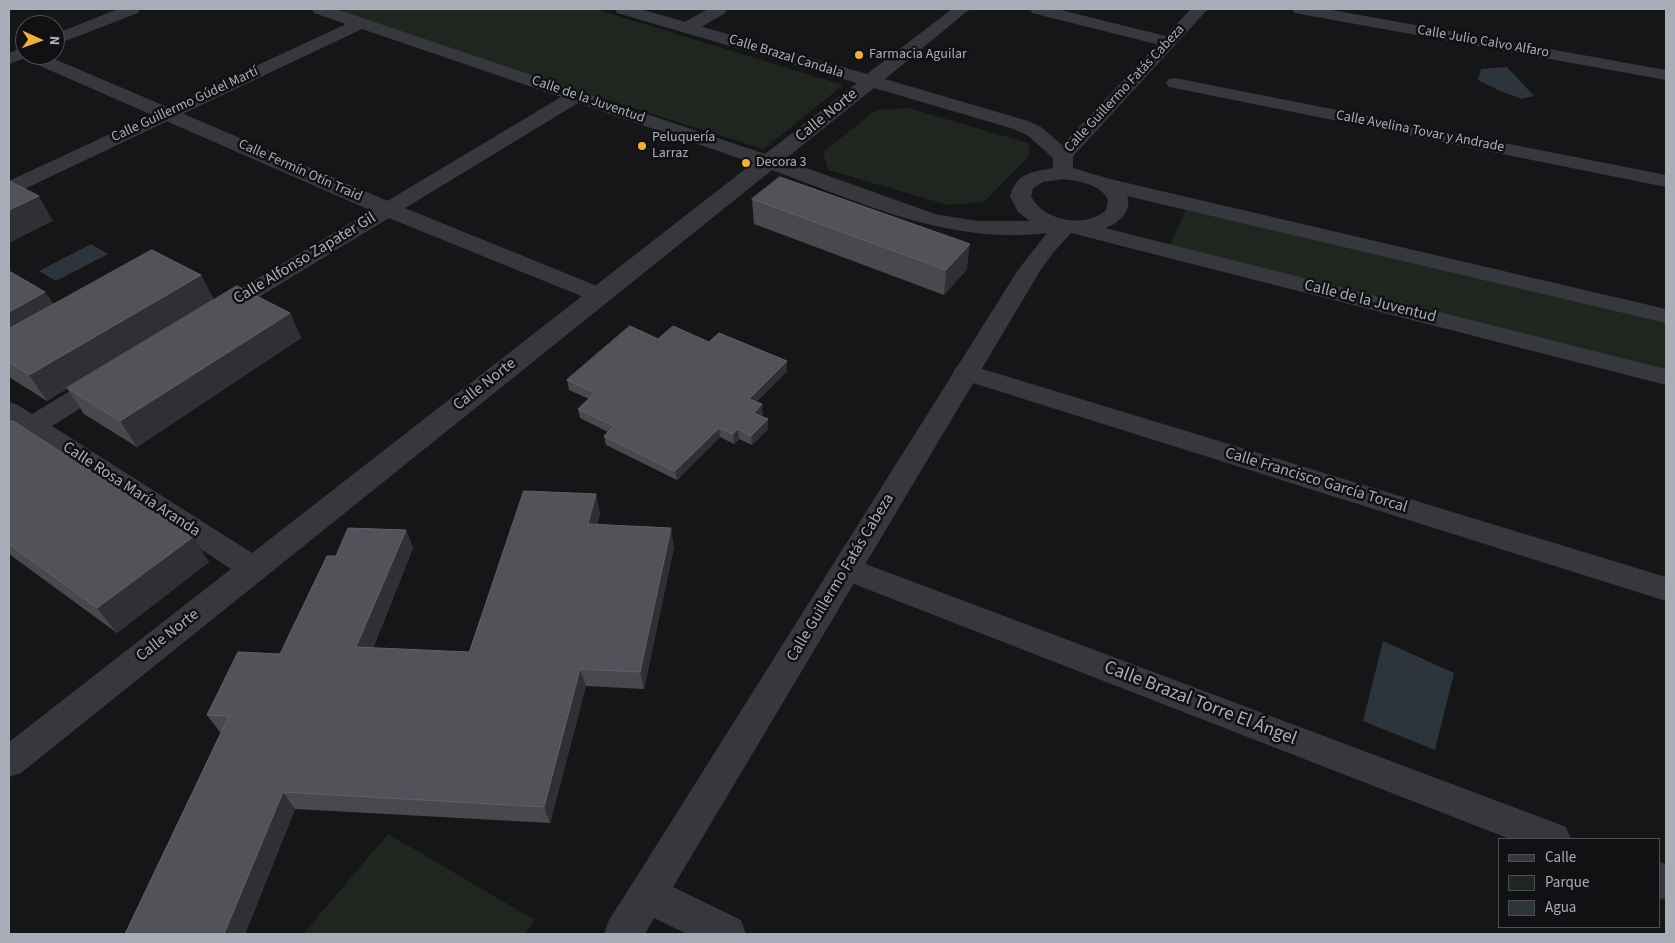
<!DOCTYPE html>
<html>
<head>
<meta charset="utf-8">
<style>
	body { margin:0 }
	#map { position:relative; width:1675px; height:943px; overflow:hidden; background:#161618; font-family:"Source Sans 3",sans-serif }
	canvas { display:block }
	.frame { position:absolute; inset:0; border:10px solid #a8adb8; pointer-events:none }
	.legend { position:absolute; left:1498px; top:838px; width:162px; height:90px; box-sizing:border-box; background:#111113; border:1px solid #4d4f55; margin:0; padding:6px 9px; list-style:none; font-size:15px; color:#a8adb8 }
	.legend li { display:flex; align-items:center; gap:10px; height:25px }
	.legend b { width:25px; border:1px solid #4d4f55 }
	.north { position:absolute; left:15px; top:15px; width:50px; height:50px; box-sizing:border-box; background:#111113; border:1px solid #4d4f55; border-radius:50%; rotate:92deg; font-size:14px; font-weight:700; line-height:20px; text-align:center; color:#a8adb8 }
	.north::after { content:''; display:block; margin:auto; width:18px; height:22px; background:#f2b134; clip-path:polygon(50% 0,100% 100%,50% 72%,0 100%) }
</style>
</head>
<body>
<div id="map">
<canvas width="1675" height="943"></canvas>
<div class="frame"></div>
<ul class="legend">
<li><b style="height:6px;background:#37383d"></b>Calle</li>
<li><b style="height:14px;background:#1e261f"></b>Parque</li>
<li><b style="height:14px;background:#2c353c"></b>Agua</li>
</ul>
<div class="north">N</div>
</div>
<script>
const context = document.querySelector('canvas').getContext('2d');
context.lineJoin = 'round';
function fillPath(path, color) {
  context.fillStyle = color;
  context.fill(path, 'evenodd');
}
function stroke(path, color, width, dash) {
  context.strokeStyle = color;
  context.lineWidth = width;
  context.lineCap = dash ? 'butt' : 'round';
  context.setLineDash(dash || []);
  context.stroke(path);
}
function drawText(font, color, halo, rows, align = 'center') {
  context.font = font + ' "Source Sans 3",sans-serif';
  context.lineWidth = 5;
  context.setLineDash([]);
  context.textBaseline = 'middle';
  context.strokeStyle = halo;
  context.fillStyle = color;
  for (const [text, x, y, turn = 0] of rows) {
    context.save();
    context.translate(x, y);
    context.rotate((+turn || 0) * Math.PI / 180);
    context.textAlign = isNaN(turn) ? turn : align;
    if (halo) context.strokeText(text, 0, 0);
    context.fillText(text, 0, 0);
    context.restore();
  }
}
const green = new Path2D(`
	M325,9h270l248,76 -79,64 -403,-126z
	M908,108l120,35 2,12 -46,47 -36,3 -120,-35 -5,-18 53,-42z
	M1187,207l479,115v48l-496,-125z
	M388,834l147,86 -10,14h-222z`);
const water = new Path2D(`
	M1507,67l27,29 -12,3 -22,-8 -22,-11 3,-11z
	M91,244l17,10 -52,27 -17,-10z
	M1383,641l71,32 -19,77 -72,-29z`);
const pedestrian = new Path2D(`
	M708,9h19l-2,4 -32,19h-12l-3,-4 3,-4z
	M1030,9h27l117,29 3,4 -3,4 -6,1 -136,-34z
	M1292,9h34l340,61v10l-366,-66 -6,-1z
	M25,51v4h20l350,149 212,86 4,5 -4,5 -8,2 -8,-2 -212,-86 -355,-155 -3,-4z
	M1175,78l491,97v12l-497,-100 -3,-4 3,-4z
	M966,364l700,213v24l-709,-223 -4,-6 4,-6z
	M847,557l706,265 13,5 5,12h-61l-674,-262 -4,-8 4,-8z
	M1659,862l7,2v36l-7,-2z`);
const minor = new Path2D(`
	M118,9h22l-2,4 -83,32v-11z
	M312,9h24l429,145 92,-71 -240,-70 -2,-4h25l227,65 85,-65h18l-85,70 143,42 13,6 21,18 129,-136h17l-132,144 -3,4v11l37,11 556,130v14l-539,-127c6,15 -9,28 -22,32l561,141v16l-595,-152 -18,20 -13,18 -367,616 68,33 5,14h-59l-33,-16 -9,16h-41l5,-14 25,-39 384,-611 29,-37c-99,12 -184,-30 -275,-63l-751,603 -12,4v-35l222,-173 -199,-131 -14,9 -9,2v-21l3,-2 -3,-3v-21l9,3 14,9 66,-40 9,-2 9,2 4,6 -4,6 -64,40 200,127 501,-390 -175,-60 -352,214 -8,2 -8,-2 -4,-5 4,-5 351,-210 -199,-68 -346,164 -7,2v-14l337,-157 -32,-11zM874,88l140,41 13,6 26,23v10c-22,4 -36,5 -43,28l8,16 12,9h-53l-42,-7 -151,-54zM1063,179c15,2 38,5 45,21l-2,10c-21,19 -63,11 -75,-14l2,-8 10,-6z
	M25,47v8l6,1 -22,8v-11z`);
const wall = new Path2D(`
	M752,199l215,70 -23,26 -190,-71z
	M9,271l36,21 8,12 148,-29 13,25 76,13 11,25 -164,109 -53,-33 -17,-26 -20,13 -38,-24z
	M658,339l51,3 78,29 -31,31 7,12 -2,2 7,3v10l-16,16 -13,-6 -5,5 -14,-7 -43,43 -71,-35 -2,-9 4,-4 -28,-14 -2,-9 11,-10 -20,-9 -2,-10z
	M9,423l200,139 -92,71 -108,-79z
	M600,513l-3,12 77,22 -30,142 -58,-3 -36,137 -255,-14 -50,125h-120l96,-202h-1l-13,-17 73,-61 56,-98 70,-26 7,18 -40,100 96,4z`);
const shadedWall = new Path2D(`
	M39,196l14,25 -44,22v-33z
	M970,244l-3,25 -23,26 2,-25z
	M201,275l13,25 -167,101 -18,-26z
	M45,292l12,18 -48,27v-25z
	M290,313l11,25 -164,109 -17,-26z
	M787,361v10l-38,37v-9z
	M762,404l1,10 -8,8 -1,-9z
	M768,419v10l-16,16 -1,-9z
	M719,428l1,9 -43,43 -2,-9z
	M738,429l1,10 -5,5 -1,-10z
	M596,494l4,19 -8,30 -4,-19z
	M671,528l3,19 -30,142 -4,-17z
	M406,530l7,18 -47,116 -10,-17z
	M193,537l16,25 -92,71 -20,-25z
	M580,669l6,17 -36,137 -6,-16z
	M283,792l12,17 -50,125h-21z`);
const building = new Path2D(`
	M780,177l190,67 -24,26 -194,-71z
	M9,181l30,15 -30,14z
	M152,250l49,25 -172,100 -20,-13v-33z
	M9,271l36,21 -36,20z
	M237,286l53,27 -170,108 -53,-33z
	M630,326l28,13 15,-13 36,16 10,-9 68,28 -38,38 13,5 -8,9 14,6 -17,17 -13,-7 -5,5 -14,-6 -44,43 -71,-35 10,-10 -36,-17 17,-16 -28,-13z
	M13,421l180,116 -96,71 -88,-64v-121z
	M524,491l72,3 -8,30 83,4 -31,144 -60,-3 -36,138 -261,-15 -59,142h-99l104,-218 -22,-1 31,-63 42,2 47,-98h9l12,-28 58,2 -50,117 113,5z`);
const markers = [
	[859,55,5,"#f2b134"],
	[642,146,5,"#f2b134"],
	[746,163,5,"#f2b134"]
];
const farStreetnames = [
	["Calle Julio Calvo Alfaro",1483,42,10],
	["Calle Brazal Candala",786,57,17],
	["Calle Guillermo Fatás Cabeza",1125,89,-47],
	["Calle de la Juventud",588,100,19],
	["Calle Guillermo Gúdel Martí",185,105,-25],
	["Calle Avelina Tovar y Andrade",1420,132,11],
	["Calle Fermín Otín Traid",300,171,24]
];
const farPoinames = [
	["Farmacia Aguilar",869,55],
	["Peluquería",652,138],
	["Larraz",652,154],
	["Decora 3",756,163]
];
const streetNames = [
	["Calle Norte",827,116,-39],
	["Calle Alfonso Zapater Gil",305,259,-31],
	["Calle de la Juventud",1370,302,14],
	["Calle Norte",485,385,-38],
	["Calle Francisco García Torcal",1316,481,17],
	["Calle Rosa María Aranda",131,490,33],
	["Calle Guillermo Fatás Cabeza",841,578,-59],
	["Calle Norte",168,636,-38]
];
const nearStreetnames = [
	["Calle Brazal Torre El Ángel",1200,704,21]
];
fillPath(green, '#1e261f');
fillPath(water, '#2c353c');
fillPath(pedestrian, '#37383d');
fillPath(minor, '#37383d');
fillPath(wall, '#47494d');
fillPath(shadedWall, '#2f3033');
fillPath(building, '#525359');
stroke(building, '#5f6168', 1);
for (const [x, y, r, color] of markers) {
  const dot = new Path2D();
  dot.arc(x, y, r, 0, 2 * Math.PI);
  context.fillStyle = color;
  context.fill(dot);
  stroke(dot, '#111113', 2);
}
drawText('14px', '#a8adb8', '#111113', farStreetnames);
drawText('14px', '#a8adb8', '#111113', farPoinames, 'left');
drawText('16px', '#a8adb8', '#111113', streetNames);
drawText('19px', '#a8adb8', '#111113', nearStreetnames);
</script>
</body>
</html>
